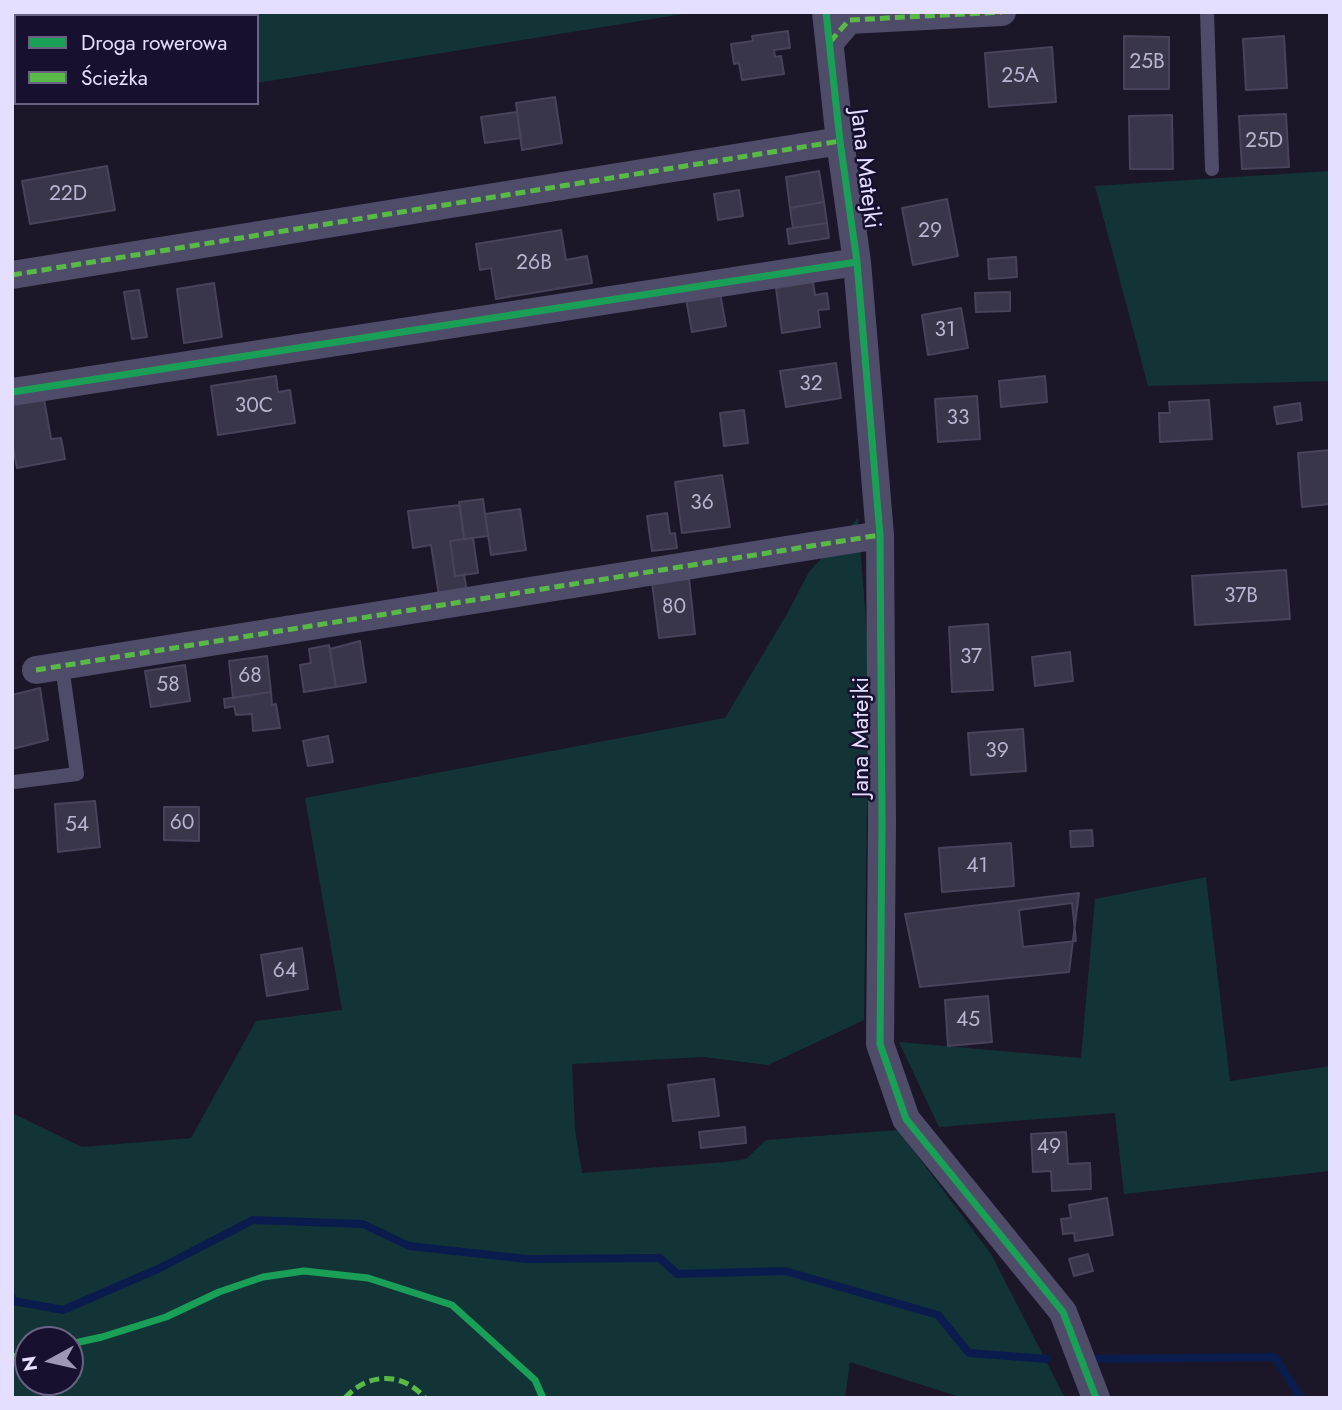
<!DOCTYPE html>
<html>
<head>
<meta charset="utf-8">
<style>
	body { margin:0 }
	#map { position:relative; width:1342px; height:1410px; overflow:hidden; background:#1b1728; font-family:Jost,sans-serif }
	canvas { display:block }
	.frame { position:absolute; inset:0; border:14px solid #e4deff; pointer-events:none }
	.legend { position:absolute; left:14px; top:14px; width:245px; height:91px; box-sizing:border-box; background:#17102f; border:2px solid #696282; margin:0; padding:9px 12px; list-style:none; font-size:21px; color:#e4deff }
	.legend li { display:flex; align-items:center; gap:14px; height:35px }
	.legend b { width:35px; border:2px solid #696282 }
	.north { position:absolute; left:14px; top:1326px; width:70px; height:70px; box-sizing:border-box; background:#17102f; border:2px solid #696282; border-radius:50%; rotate:262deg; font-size:19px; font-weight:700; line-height:28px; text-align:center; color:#e4deff }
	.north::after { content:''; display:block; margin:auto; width:24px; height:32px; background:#9e98b4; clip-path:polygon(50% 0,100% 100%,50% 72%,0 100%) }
</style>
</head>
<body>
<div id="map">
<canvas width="1342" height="1410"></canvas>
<div class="frame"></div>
<ul class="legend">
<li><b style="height:9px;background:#1a9f57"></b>Droga rowerowa</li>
<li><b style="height:9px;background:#58b947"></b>Ścieżka</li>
</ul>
<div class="north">N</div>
</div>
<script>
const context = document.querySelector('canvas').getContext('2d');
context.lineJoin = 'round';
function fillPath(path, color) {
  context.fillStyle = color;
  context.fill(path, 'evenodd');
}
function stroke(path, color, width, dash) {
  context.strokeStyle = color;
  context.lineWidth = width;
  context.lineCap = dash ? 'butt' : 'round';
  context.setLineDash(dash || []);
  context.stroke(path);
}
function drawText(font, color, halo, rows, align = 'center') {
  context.font = font + ' Jost,sans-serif';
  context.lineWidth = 5;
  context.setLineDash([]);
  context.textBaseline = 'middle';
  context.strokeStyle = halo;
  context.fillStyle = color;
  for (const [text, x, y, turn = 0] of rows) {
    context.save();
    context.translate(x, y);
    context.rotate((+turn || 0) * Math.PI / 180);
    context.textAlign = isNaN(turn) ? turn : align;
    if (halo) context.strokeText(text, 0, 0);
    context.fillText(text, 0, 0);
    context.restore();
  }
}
const green = new Path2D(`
	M238,12h457l-438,71v-67h-19z
	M1330,171v210l-182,5 -53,-200z
	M858,518l11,143 -5,359 -96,45 -64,-8 -132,7 3,66 7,43 144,-11 20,-3 20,-19 132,-10 93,124 74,144 -105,-1 -110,-35 -5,36h-833v-285l70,34 109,-9 65,-117 86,-11 -37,-212 420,-80 62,-104 22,-42zM28,1340h42v42h-42z
	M1206,877l24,204 100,-15v105l-206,23 -9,-81 -176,14 -40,-85 182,16 14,-159z`);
const stream = new Path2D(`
	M12,1297l2,4 49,9 95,-41 95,-49 110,4 46,22 118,13 133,-1 17,16 108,-3 153,44 31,38 78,6
	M1091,1359l184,-2 26,41`);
const building = new Path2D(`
	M788,31l2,17 -16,2 1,7 6,-1 3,18 -42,6 -3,-17 -5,1 -3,-20 22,-3 -1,-5z
	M1124,36l45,1v52h-45z
	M1284,36l3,52 -41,2 -3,-51z
	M1052,47l4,55 -67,5 -4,-54z
	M16,52v47l-4,1v-47z
	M555,97l7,46 -40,7 -6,-47z
	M517,112l4,26 -36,5 -4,-26z
	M1286,114l3,53 -47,2 -3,-53z
	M1172,115l1,54h-43l-1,-53z
	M107,166l8,44 -85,14 -8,-43z
	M819,171l5,31 -34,6 -4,-31z
	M739,190l4,26 -25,4 -4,-26z
	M947,199l11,57 -45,9 -11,-57z
	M824,202l3,21 -34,5 -3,-20z
	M827,223l2,15 -40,6 -2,-15z
	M561,230l5,30 21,-4 5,27 -96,16 -5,-31 -11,2 -4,-26z
	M1016,257l1,20 -28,2 -1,-20z
	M813,282l2,13 12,-2 2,16 -11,1 2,17 -38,6 -6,-45z
	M214,283l8,54 -38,6 -7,-54z
	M139,290l8,47 -15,2 -8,-47z
	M1010,292v19l-34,1 -1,-19z
	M720,293l6,33 -34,6 -6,-33z
	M961,308l7,40 -40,7 -6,-40z
	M836,363l5,35 -55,9 -6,-36z
	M276,376l2,16 12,-2 5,33 -77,12 -7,-49z
	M1045,376l2,26 -46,5 -2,-26z
	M977,396l3,43 -42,3 -3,-43z
	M44,399l7,40 10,-1 4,21 -48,9 -5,-27v-37z
	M1209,400l3,39 -52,3 -1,-29h11l-1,-11z
	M1300,403l2,17 -25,4 -3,-17z
	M744,410l4,33 -24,3 -4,-33z
	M1330,450v54l-28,3 -4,-54z
	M722,475l8,52 -48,6 -7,-51z
	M483,499l5,37 -24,3 -5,-37z
	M460,505l4,34 -14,2 5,35 9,-1 3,16 -28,4 -8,-50 -18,3 -5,-37z
	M520,509l6,41 -35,5 -6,-41z
	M667,513l3,21 5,-1 2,15 -25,3 -5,-35z
	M473,538l5,35 -23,3 -5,-35z
	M1286,570l4,49 -95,6 -3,-49z
	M689,578l6,56 -36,4 -7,-56z
	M988,624l5,66 -41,2 -3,-65z
	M360,641l6,41 -30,5 -6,-38z
	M329,645l7,42 -32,5 -4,-27 11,-2 -2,-14z
	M1070,652l3,29 -38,5 -3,-29z
	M267,656l4,36 -38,6 -4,-37z
	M185,665l5,36 -39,6 -6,-36z
	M40,688l8,52 -36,9v-54z
	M271,692l1,13 4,-1 4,24 -27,3 -1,-17 -16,1 -2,-9 -9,2 -1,-9z
	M1023,729l3,42 -55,4 -3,-42z
	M328,736l5,26 -25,4 -5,-25z
	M95,801l5,46 -42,5 -3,-48z
	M164,807h35v34l-35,-1z
	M1092,830l1,16 -22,1 -1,-16z
	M1011,843l3,43 -72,6 -3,-44z
	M1079,893l-10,79 -149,15 -15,-73z
	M1072,903l4,38 -53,6 -4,-37z
	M302,948l6,41 -41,7 -6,-41z
	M988,996l4,46 -44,4 -3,-46z
	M714,1079l5,37 -46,5 -5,-36z
	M745,1127l1,16 -45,5 -2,-16z
	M1066,1132l2,32 22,-1 1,26 -39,2 -1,-20 -18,1 -2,-38z
	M1107,1198l6,37 -38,6 -1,-8 -11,1 -2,-15 10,-1 -2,-13z
	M1088,1254l5,17 -19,5 -5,-17z`);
const service = new Path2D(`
	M1207,12l5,157
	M14,782l63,-8 -15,-108`);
const minor = new Path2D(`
	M826,12l14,129 17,121 23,273 2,288 -2,221 26,75 157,193 33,86
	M96,16l22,-4
	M12,29h4
	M830,42l19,-22 153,-8
	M12,275l828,-134
	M12,392l845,-130
	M36,670l844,-135`);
const quiet = new Path2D(`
	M96,16l22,-4
	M12,29h4
	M830,42l19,-22 153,-8
	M12,275l828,-134
	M36,670l844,-135
	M12,1356l16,-3
	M345,1398c23,-26 58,-26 80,0`);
const cycleway = new Path2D(`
	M826,12l14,129 17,121 23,273 2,288 -2,221 26,75 157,193 33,86
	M12,392l845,-130
	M70,1344l32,-7 64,-20 53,-25 44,-15 41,-6 64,7 84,27 83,75 8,18`);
const numberNames = [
	["25B",1147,63],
	["25A",1020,77],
	["25D",1264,142],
	["22D",68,195],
	["29",930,232],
	["26B",534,264],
	["31",945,331],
	["32",811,385],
	["30C",254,407],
	["33",958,419],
	["36",702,504],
	["37B",1241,597],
	["80",674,608],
	["37",971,658],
	["68",250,677],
	["58",168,686],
	["39",997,752],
	["60",182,824],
	["54",77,826],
	["41",977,867],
	["64",285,972],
	["45",968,1021],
	["49",1049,1148]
];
const streetNames = [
	["Jana Matejki",864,169,83],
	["Jana Matejki",862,737,-90]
];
fillPath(green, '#133437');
stroke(stream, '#091c4d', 8);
fillPath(building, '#3a3649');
stroke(building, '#48425b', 2);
stroke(service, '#4f4c69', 14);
stroke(minor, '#4f4c69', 28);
stroke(quiet, '#58b947', 5, [10, 5]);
stroke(cycleway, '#1a9f57', 7);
drawText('21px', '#bab4d2', null, numberNames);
drawText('24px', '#e4deff', '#17102f', streetNames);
</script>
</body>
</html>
